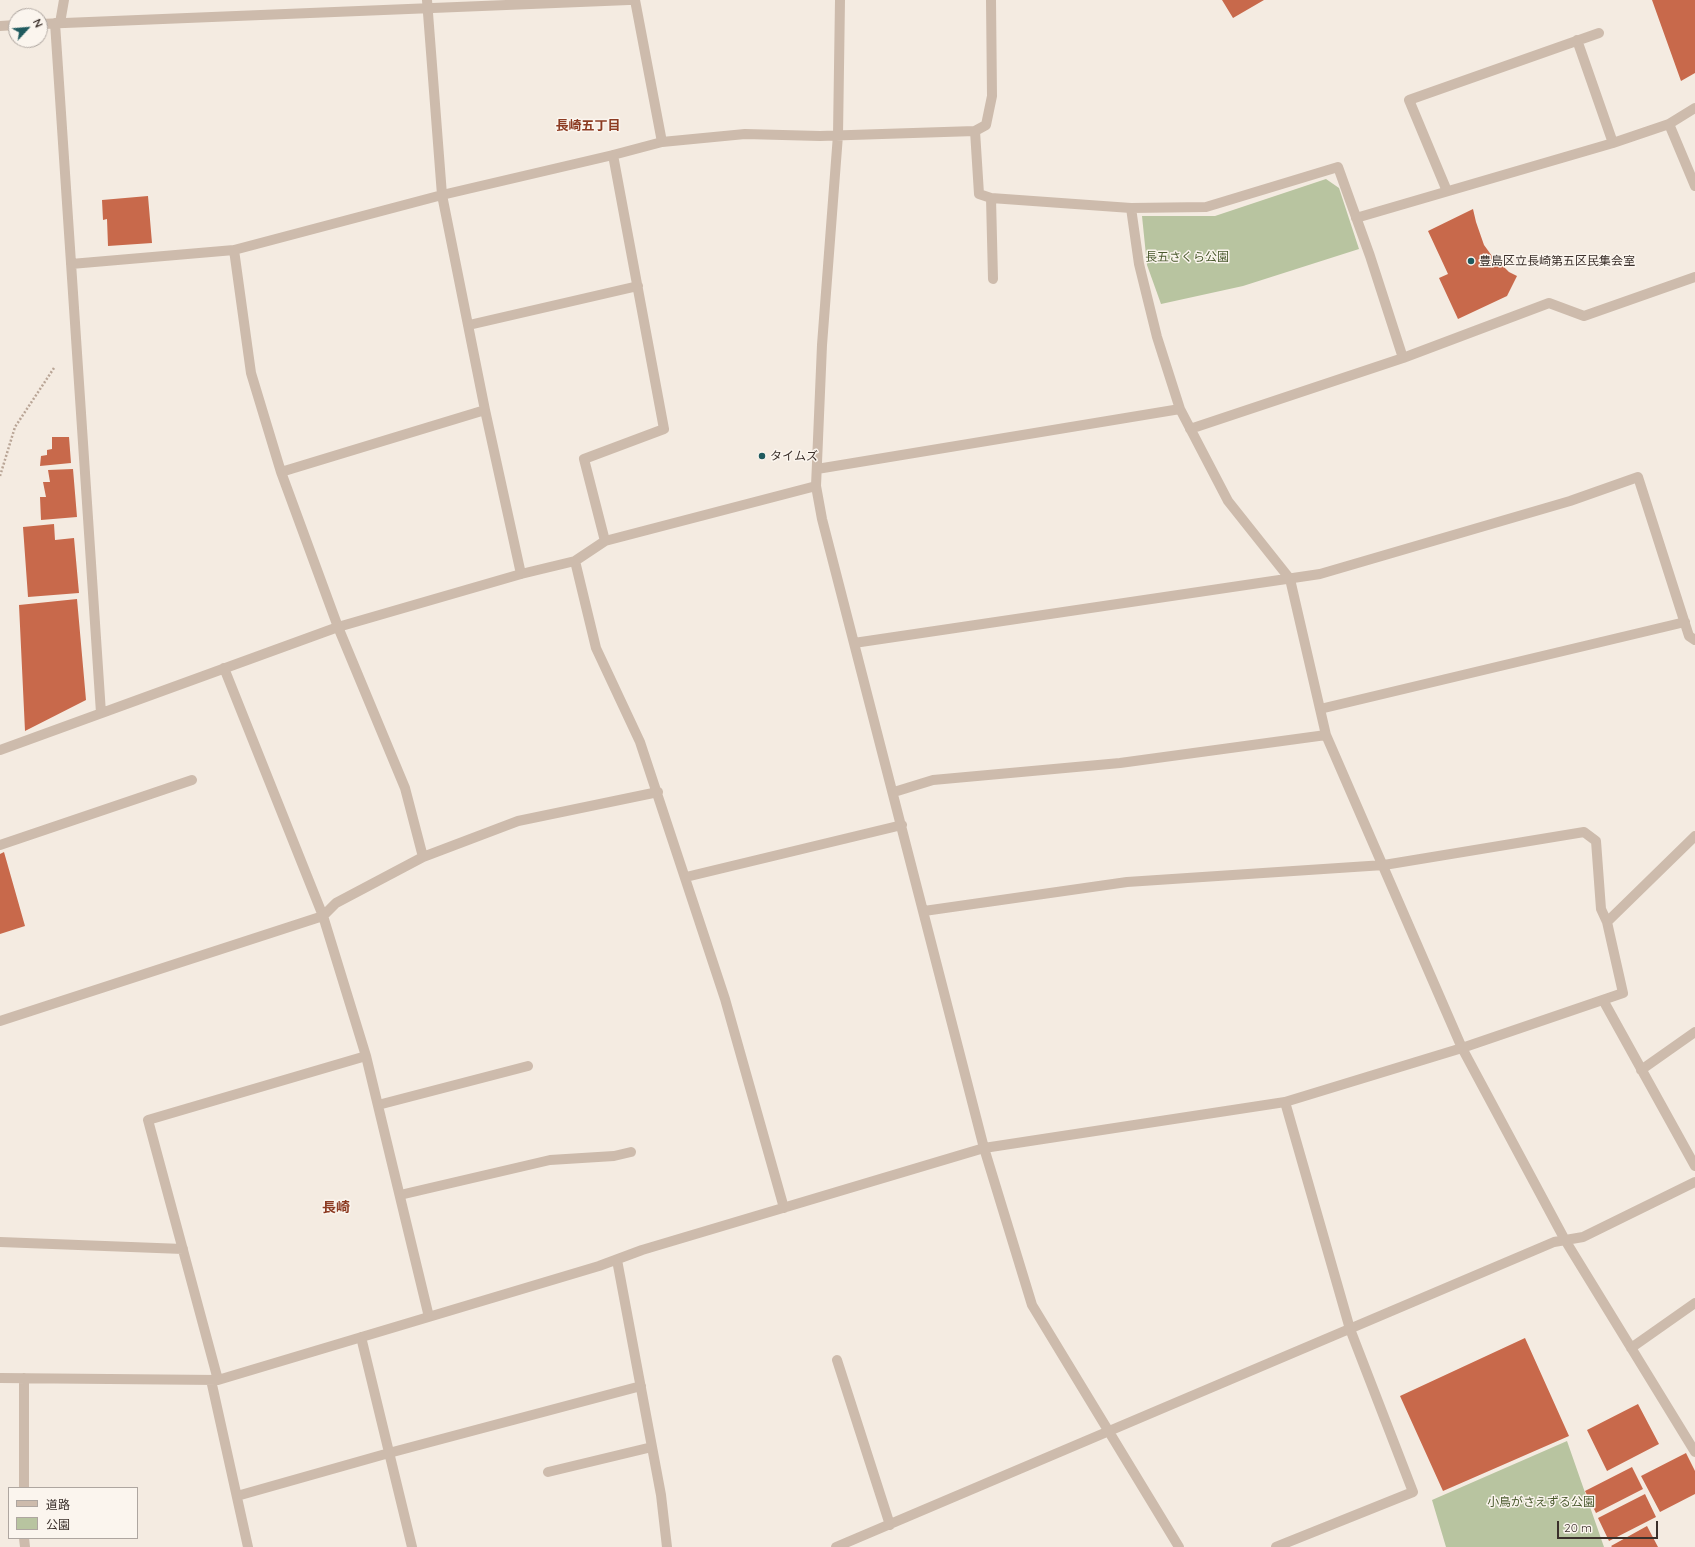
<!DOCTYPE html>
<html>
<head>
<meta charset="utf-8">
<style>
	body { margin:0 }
	#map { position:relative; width:1695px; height:1547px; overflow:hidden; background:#f4ebe1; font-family:Quicksand,"Noto Sans JP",sans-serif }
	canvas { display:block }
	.legend { position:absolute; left:8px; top:1487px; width:130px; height:52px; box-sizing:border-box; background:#fbf5ee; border:1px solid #aea6a0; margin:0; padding:5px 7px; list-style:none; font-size:12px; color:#3b302b }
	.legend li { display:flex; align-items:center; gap:8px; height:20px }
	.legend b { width:20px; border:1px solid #aea6a0 }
	.north { position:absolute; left:8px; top:8px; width:40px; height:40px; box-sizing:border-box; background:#fbf5ee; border:1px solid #aea6a0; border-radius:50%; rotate:64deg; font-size:11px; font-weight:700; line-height:16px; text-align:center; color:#3b302b }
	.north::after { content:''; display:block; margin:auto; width:14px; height:18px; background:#1f5a5e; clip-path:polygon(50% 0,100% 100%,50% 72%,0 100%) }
	.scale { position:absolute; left:1557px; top:1521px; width:101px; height:18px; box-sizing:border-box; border:2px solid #3b302b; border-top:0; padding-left:5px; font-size:12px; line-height:14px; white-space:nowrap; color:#3b302b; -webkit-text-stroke:3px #fbf5ee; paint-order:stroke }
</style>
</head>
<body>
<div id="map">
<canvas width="1695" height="1547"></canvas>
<ul class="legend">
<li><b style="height:5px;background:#cdbbac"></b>道路</li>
<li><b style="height:11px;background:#b8c4a0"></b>公園</li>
</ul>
<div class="north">N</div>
<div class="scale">20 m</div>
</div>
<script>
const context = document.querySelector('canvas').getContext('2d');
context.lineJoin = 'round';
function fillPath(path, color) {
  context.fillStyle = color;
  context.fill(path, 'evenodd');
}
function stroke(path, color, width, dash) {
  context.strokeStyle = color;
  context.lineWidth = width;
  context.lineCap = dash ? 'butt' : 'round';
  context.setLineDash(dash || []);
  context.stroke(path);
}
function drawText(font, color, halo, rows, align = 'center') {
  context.font = font + ' Quicksand,"Noto Sans JP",sans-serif';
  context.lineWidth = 3;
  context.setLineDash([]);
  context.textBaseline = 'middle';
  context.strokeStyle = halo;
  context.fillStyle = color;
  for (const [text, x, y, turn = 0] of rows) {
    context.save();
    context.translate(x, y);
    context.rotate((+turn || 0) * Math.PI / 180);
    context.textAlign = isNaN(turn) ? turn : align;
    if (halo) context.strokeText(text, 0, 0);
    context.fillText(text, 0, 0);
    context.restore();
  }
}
const green = new Path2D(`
	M1326,179l13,9 20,61 -116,37 -82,18 -14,-39 -5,-49h73z
	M1567,1441l37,106h-158l-14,-47z`);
const building = new Path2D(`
	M1222,0h42l-31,18z
	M1652,0h43v73l-14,8z
	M148,196l4,47 -44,3 -1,-27 -4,1 -1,-20z
	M1473,209l3,13 8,23 8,11 5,-2 6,12 6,6 8,4 -10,20 -49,23 -19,-41 9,-4 -20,-43z
	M52,437h17l2,26 -31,3 1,-10 6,-1v-5l5,-1z
	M73,469l4,48 -36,3 -1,-23h6l-3,-15h7l-2,-12z
	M54,524l1,16 19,-2 5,55 -51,4 -5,-70z
	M77,599l9,101 -61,31 -6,-126z
	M4,852l21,74 -25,8v-80z
	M1525,1338l44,98 -126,55 -43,-95z
	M1638,1404l21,40 -52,27 -20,-41z
	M1686,1453l9,18v23l-35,18 -19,-36z
	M1632,1467l11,22 -47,24 -11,-22z
	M1645,1494l11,23 -47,24 -11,-23z
	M1647,1526l11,21h-46l-1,-1z`);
const path = new Path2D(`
	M0,476l15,-49 39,-59`);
const minor = new Path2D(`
	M427,0l15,195 43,215 36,164
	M635,0l27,142
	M840,0l-2,135 -16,210 -6,141 6,33 162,629 48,157 147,242
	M55,23l46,690
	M60,23l4,-23
	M40,24l589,-24
	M0,26l16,-1
	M1577,40l36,103
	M1669,124l26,62
	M975,131l4,63 12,4 140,10 75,-1 132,-40 32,89 33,102
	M1447,191l-38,-91 190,-67
	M991,198l2,81
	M1131,208l8,56 18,73 23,72 48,92 62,78 36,156 136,313 103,192 130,212
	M1356,218l257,-75 56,-19 26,-16
	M234,250l17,123 30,99 57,155 67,161 18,69
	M71,264l163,-14 208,-55 171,-40 49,-13 83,-8 75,2 155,-5 11,-6 6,-29 -1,-96
	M469,325l169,-39
	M1190,429l213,-71 146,-55 35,13 111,-39
	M817,469l363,-60
	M281,472l204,-62
	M605,541l-21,-82 80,-30 -51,-274
	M575,561l21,87 44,94 85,257 59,209
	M854,643l466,-69 250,-73 68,-24 51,159 6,4
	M224,668l99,248 43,140 63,261
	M1320,709l365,-87
	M0,750l338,-123 183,-53 54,-13 30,-20 211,-55
	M894,792l39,-12 187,-17 206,-28
	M0,845l192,-65
	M686,877l216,-52
	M924,911l203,-29 257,-17 200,-33 12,9 5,68 6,13
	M1603,1000l92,166
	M0,1021l323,-105 13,-13 87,-46 95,-36 140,-29
	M1641,1070l54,-38
	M378,1105l150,-39
	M400,1195l150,-35 64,-4 17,-4
	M0,1242l183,7
	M617,1260l44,235 6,52
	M361,1337l51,210
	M1631,1348l64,-45
	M837,1360l53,165
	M0,1378l218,2 381,-114 43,-16 342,-102 301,-46 177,-54 161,-55 -16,-71 88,-86
	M24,1378v110
	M211,1380l37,167
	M218,1380l-70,-260 218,-64
	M548,1472l104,-25
	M237,1496l152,-43 252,-67
	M24,1538l1,9
	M836,1547l718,-305 29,-5 112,-55
	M1276,1547l137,-55 -63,-163 -65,-227`);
const markers = [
	[1471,261,4,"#1f5a5e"],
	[762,456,4,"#1f5a5e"]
];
const parkNames = [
	["長五さくら公園",1187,257],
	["小鳥がさえずる公園",1541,1502]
];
const poiNames = [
	["豊島区立長崎第五区民集会室",1479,261],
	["タイムズ",770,456]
];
const neighbourhoodNames = [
	["長崎五丁目",588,126]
];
const quarterNames = [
	["長崎",336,1208]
];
fillPath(green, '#b8c4a0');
fillPath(building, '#c8694b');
stroke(path, '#b9a596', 2.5, [2, 2]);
stroke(minor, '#cdbbac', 10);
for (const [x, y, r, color] of markers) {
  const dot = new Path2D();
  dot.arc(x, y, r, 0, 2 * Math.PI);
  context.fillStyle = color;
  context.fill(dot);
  stroke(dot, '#fbf5ee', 1.5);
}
drawText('12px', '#4a5a2e', '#fbf5ee', parkNames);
drawText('12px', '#3b302b', '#fbf5ee', poiNames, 'left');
drawText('bold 13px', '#8c3b22', '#fbf5ee', neighbourhoodNames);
drawText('bold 14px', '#8c3b22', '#fbf5ee', quarterNames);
</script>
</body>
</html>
